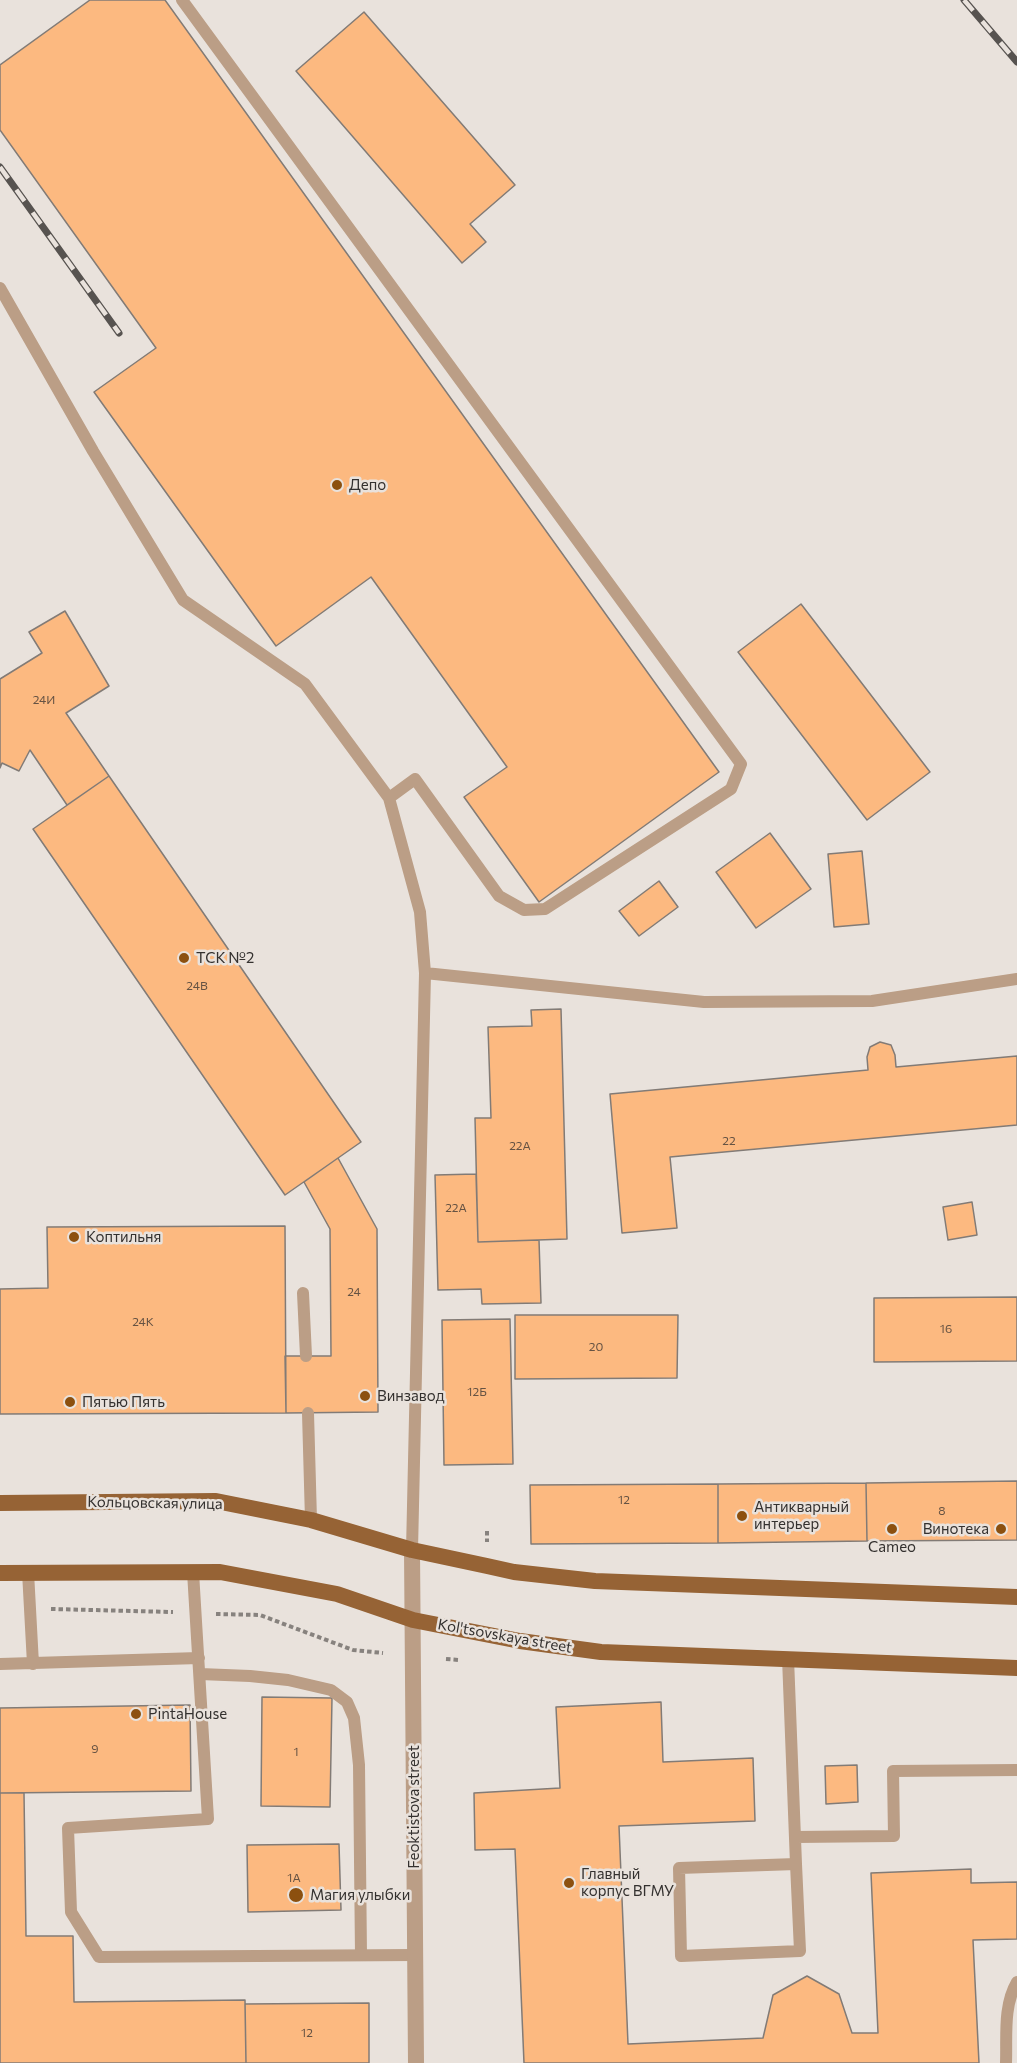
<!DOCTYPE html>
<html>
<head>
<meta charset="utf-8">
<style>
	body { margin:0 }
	canvas { display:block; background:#e9e2dc }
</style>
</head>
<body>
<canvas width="1017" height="2063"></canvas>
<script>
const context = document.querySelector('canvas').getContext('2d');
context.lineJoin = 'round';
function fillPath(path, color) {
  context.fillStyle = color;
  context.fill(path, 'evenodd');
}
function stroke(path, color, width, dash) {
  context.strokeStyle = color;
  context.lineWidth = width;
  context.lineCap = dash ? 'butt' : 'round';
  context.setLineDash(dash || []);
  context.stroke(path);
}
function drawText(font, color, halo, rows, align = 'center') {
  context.font = font + ' Commissioner,sans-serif';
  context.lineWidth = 5;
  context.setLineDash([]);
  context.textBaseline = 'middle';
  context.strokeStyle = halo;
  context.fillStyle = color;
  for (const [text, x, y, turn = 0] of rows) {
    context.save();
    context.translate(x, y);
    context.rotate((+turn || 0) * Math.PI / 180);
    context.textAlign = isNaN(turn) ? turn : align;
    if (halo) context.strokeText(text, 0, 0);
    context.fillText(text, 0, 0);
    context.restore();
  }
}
const building = new Path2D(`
	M90,0h75l554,772 -180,130 -75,-105 43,-30 -136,-190 -95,69 -182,-254 62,-44 -156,-218v-65z
	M364,12l151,173 -45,39 16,18 -24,21 -166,-192z
	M801,604l129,168 -63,48 -129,-168z
	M65,611l44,75 -43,27 43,63 -42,29 -37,-55 -11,21 -17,-8 -2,5v-89l42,-26 -13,-21z
	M109,776l252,366 -76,53 -252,-366z
	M770,833l41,56 -55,39 -40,-56z
	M862,851l7,73 -35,3 -6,-73z
	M659,881l19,26 -39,29 -20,-25z
	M561,1009l6,230 -89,3 -3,-124h16l-3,-91 44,-1 -1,-16z
	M880,1042l11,3 4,10 1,12 121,-11v69l-347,32 7,71 -55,5 -12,-139 258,-24 -1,-13 3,-10z
	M338,1158l39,71 1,183 -92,1 -1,-57h46l-1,-127 -26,-47z
	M476,1174l2,68 61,-2 2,63 -59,1 -1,-15 -43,1 -3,-115z
	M972,1202l5,33 -29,5 -5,-33z
	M285,1226l1,187 -286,1v-125l48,-1 -1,-61z
	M1017,1297v64l-143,1v-64z
	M515,1315h163l-1,63 -162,1z
	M510,1319l3,145 -69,1 -2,-145z
	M1017,1481v59l-150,1 -1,-58z
	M866,1483l1,58 -149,2v-59z
	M718,1484v59l-187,1 -1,-59z
	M262,1697l70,1 -2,109 -69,-1z
	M661,1702l2,60 90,-4 2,63 -136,5 9,218 135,-6 10,-43 34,-19 32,18 13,39h26l-7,-160 100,-4v14l46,-1v57l-44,1 6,123h-455l-9,-214 -40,1 -1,-57 86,-5 -4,-81z
	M190,1705l1,86 -191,2v-85z
	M857,1765l1,37 -32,2 -1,-38z
	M0,1793h24l2,143h47l1,66 171,-2 1,63h-246z
	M339,1844l2,66 -93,2 -1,-67z
	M369,2003v60h-123l-1,-59z`);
const path = new Path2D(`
	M487,1531v11
	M51,1609l122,3
	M216,1614l44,1 93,35 30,3
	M446,1659l13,1`);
const service = new Path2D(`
	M182,0l559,764 -10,25 -186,120 -21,1 -25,-14 -84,-117 -26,19
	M0,288l93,163 90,149 122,84 84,114 31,114 5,61 -13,577
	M425,973l279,29 168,-1 145,-22
	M303,1293l3,63
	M308,1413l3,107
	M28,1572l5,92
	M193,1572l15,247 -140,9 3,84 28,45 316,-2
	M788,1658l8,206
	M0,1664l199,-6
	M200,1674l50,2 38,4 43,10 16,12 7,16 5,47 2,190
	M795,1837l99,-1 -1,-65 124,-1
	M796,1864l4,87 -119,5 -2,-88z
	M1006,2063c1,-27 -3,-57 11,-81`);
const tertiary = new Path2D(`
	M412,1550l4,513`);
const primary = new Path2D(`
	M0,1503l216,-2 95,19 101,30 75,16 27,6 81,9 422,16
	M0,1573l220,-1 117,22 76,26 107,21 81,11 416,16`);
const rail = new Path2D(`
	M964,0l53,62
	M0,167l119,166`);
const markers = [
	[337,485,6,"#8c500f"],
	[184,958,6,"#8c500f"],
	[74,1237,6,"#8c500f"],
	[365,1396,6,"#8c500f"],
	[70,1402,6,"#8c500f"],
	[742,1516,6,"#8c500f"],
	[892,1529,6,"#8c500f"],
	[1001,1529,6,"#8c500f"],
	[136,1714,6,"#8c500f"],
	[569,1883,6,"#8c500f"],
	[296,1895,8,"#8c500f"]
];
const numberNames = [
	["24И",44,700],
	["24В",197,986],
	["22",729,1141],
	["22А",520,1146],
	["22А",456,1208],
	["24",354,1292],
	["24К",143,1322],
	["16",946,1329],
	["20",596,1347],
	["12Б",477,1392],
	["12",624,1500],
	["8",942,1511],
	["9",95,1749],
	["1",296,1752],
	["1А",294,1878],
	["12",307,2033]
];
const poiNames = [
	["Депо",349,485],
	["ТСК №2",196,958],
	["Коптильня",86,1237],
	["Винзавод",377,1396],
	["Пятью Пять",82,1402],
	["Антикварный",754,1507],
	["интерьер",754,1524],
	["Винотека",989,1529,"right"],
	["Cameo",892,1547,"center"],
	["PintaHouse",148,1714],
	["Главный",581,1874],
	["корпус ВГМУ",581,1891],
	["Магия улыбки",310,1895]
];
const streetNames = [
	["Кольцовская улица",155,1503,1],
	["Kol'tsovskaya street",505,1636,10],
	["Feoktistova street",414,1807,-90]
];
fillPath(building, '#fcb980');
stroke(building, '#827b76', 1.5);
stroke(path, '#87827e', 4, [4.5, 3]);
stroke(service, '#bb9e86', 12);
stroke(tertiary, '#bb9e86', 16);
stroke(primary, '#966335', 16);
stroke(rail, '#575350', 7);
stroke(rail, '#e9e2dc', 4.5, [14]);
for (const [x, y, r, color] of markers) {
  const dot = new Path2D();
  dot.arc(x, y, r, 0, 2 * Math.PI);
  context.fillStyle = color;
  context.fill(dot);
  stroke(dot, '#e9e2dc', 2);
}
drawText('12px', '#665343', null, numberNames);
drawText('15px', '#34312f', '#e9e2dc', poiNames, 'left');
drawText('15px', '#34312f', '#e9e2dc', streetNames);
</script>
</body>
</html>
